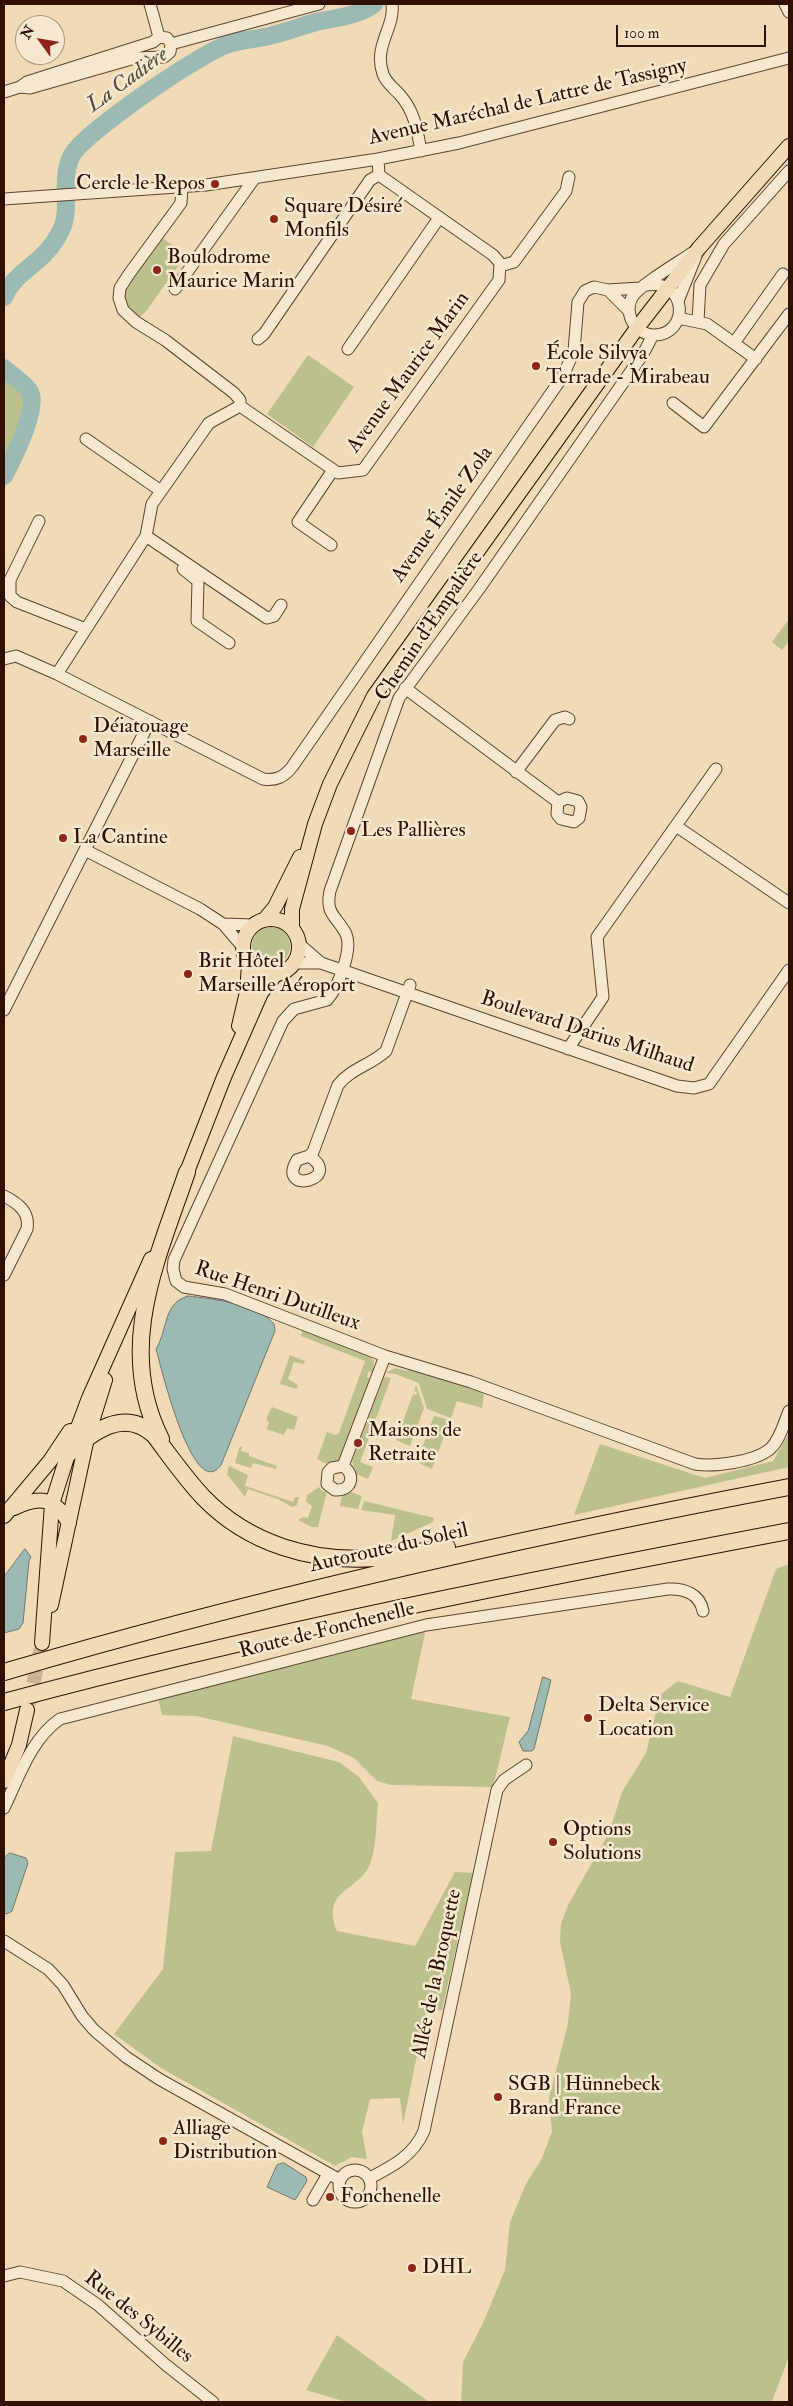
<!DOCTYPE html>
<html>
<head>
<meta charset="utf-8">
<style>
	body { margin:0 }
	#map { position:relative; width:793px; height:2406px; overflow:hidden; background:#f1dbb6; font-family:"IM FELL Double Pica",serif }
	canvas { display:block }
	.frame { position:absolute; inset:0; border:5px solid #2f1003; pointer-events:none }
	.north { position:absolute; left:15px; top:15px; width:50px; height:50px; box-sizing:border-box; background:#f6e8d0; border:1px solid #a6927e; border-radius:50%; rotate:302deg; font-size:14px; font-weight:700; line-height:20px; text-align:center; color:#2f1003 }
	.north::after { content:''; display:block; margin:auto; width:18px; height:22px; background:#8f2418; clip-path:polygon(50% 0,100% 100%,50% 72%,0 100%) }
	.scale { position:absolute; left:616px; top:25px; width:150px; height:22px; box-sizing:border-box; border:2px solid #2f1003; border-top:0; padding-left:6px; font-size:15px; line-height:18px; white-space:nowrap; color:#2f1003; -webkit-text-stroke:4px #f6e8d0; paint-order:stroke }
</style>
</head>
<body>
<div id="map">
<canvas width="793" height="2406"></canvas>
<div class="frame"></div>
<div class="north">N</div>
<div class="scale">100 m</div>
</div>
<script>
const context = document.querySelector('canvas').getContext('2d');
context.lineJoin = 'round';
function fillPath(path, color) {
  context.fillStyle = color;
  context.fill(path, 'evenodd');
}
function stroke(path, color, width, dash) {
  context.strokeStyle = color;
  context.lineWidth = width;
  context.lineCap = dash ? 'butt' : 'round';
  context.setLineDash(dash || []);
  context.stroke(path);
}
function drawText(font, color, halo, rows, align = 'center') {
  context.font = font + ' "IM FELL Double Pica",serif';
  context.lineWidth = 5;
  context.setLineDash([]);
  context.textBaseline = 'middle';
  context.strokeStyle = halo;
  context.fillStyle = color;
  for (const [text, x, y, turn = 0] of rows) {
    context.save();
    context.translate(x, y);
    context.rotate((+turn || 0) * Math.PI / 180);
    context.textAlign = isNaN(turn) ? turn : align;
    if (halo) context.strokeText(text, 0, 0);
    context.fillText(text, 0, 0);
    context.restore();
  }
}
const green = new Path2D(`
	M161,237l25,18 -39,55 -9,9c-6,-7 -13,-13 -14,-23 -1,-13 29,-47 37,-59z
	M308,355l46,32 -41,60 -46,-33z
	M4,370c7,7 18,14 23,22 10,14 -16,63 -23,78z
	M789,619v22l-7,9 -10,-8z
	M252 946a19 19 0 1 1 38 0a19 19 0 1 1-38 0Z
	M303,1329l63,24 8,8 -1,12 -4,-2 -2,6 4,2 -29,79c-10,9 -15,7 -25,1l10,-27 9,3 3,-2 26,-72 -64,-25z
	M290,1355l15,6 -1,3 -10,-2 -6,17 10,6 -1,4 -17,-5z
	M395,1368l12,3 2,-2 71,22 4,4 -2,13 -25,-7 -6,17 -24,-9 -8,-26 -24,-9 -10,-1z
	M384,1377l7,1 -31,84 13,5 -5,12 -12,-5 -4,-13z
	M416,1385l8,23 -14,38 -14,-6 4,-11 3,1 1,-2 -3,-1 12,-33 3,1 1,-3 -3,-1z
	M272,1407l26,10 -4,13 -7,-2 -3,7 -18,-6 3,-6 -3,-4z
	M434,1416l16,4 -18,49 -15,-7z
	M789,1433v34l-215,48 26,-71 105,34 68,-17z
	M240,1446l2,1 -1,4 8,2v3l28,10 -1,3 -23,-6 -2,5 -16,-5z
	M229,1466l19,9 -3,11 48,16 2,-5h4l-2,8 -5,2 -14,-8 -30,-10 -3,8 -18,-23z
	M319,1487l3,4h5l-9,36h-6l-14,-7 5,-3 5,1 4,-12 -6,-4 1,-7z
	M353,1488l-2,4 11,4 -4,13 -18,-3 2,-11z
	M364,1501l70,17 -1,4 -42,19 4,-26 -34,-5z
	M789,1564v792l-17,46h-311l2,-40 20,-39 22,-53 5,-48 16,-38 15,-24 11,-28 -3,-34 19,-75 3,-29 -11,-52 1,-18 7,-19 41,-72 13,-41 24,-39 14,-58 18,-14 52,16 46,-128z
	M422,1630l3,3 -14,66 99,18 -17,70 -102,-2 -14,-4 -23,-23 -26,-12 -132,-30 -34,-1 -4,-17z
	M233,1736l106,26 20,15 19,26c-2,18 -1,40 -7,58 -9,31 -51,26 -34,70l78,15 40,-74 18,1 -31,137 -16,1 -23,113 -3,-26 -30,1 -8,33 5,27 -15,-2 -17,9 -174,-98 -47,-34 49,-65 12,-117 36,-1z
	M337,2335l92,67h-83l-40,-12z`);
const water = new Path2D(`
	M188,1296c25,3 68,7 86,28l1,7 -54,134c-28,39 -61,-102 -65,-116 12,-20 7,-46 32,-53z
	M25,1549l6,8 -2,4 -6,62 -4,6 -15,4v-56z
	M543,1677l8,3 -17,69 -2,2h-9l-4,-9 9,-11z
	M10,1853l16,5 2,5 -16,48 -5,3 -3,-1v-55z
	M284,2163l22,14 1,4 -12,19 -28,-13 10,-22z`);
const river = new Path2D(`
	M4,297c12,-27 37,-32 52,-58 3,-5 7,-11 8,-17 6,-21 -4,-44 8,-67 12,-22 133,-106 160,-112 13,-4 28,-4 41,-8 15,-4 29,-9 43,-13 18,-4 44,-6 58,-18
	M4,368c7,7 21,15 26,24 9,16 -18,69 -26,84`);
const majorTunnel = new Path2D(`
	M29,1704l13,-61`);
const minor = new Path2D(`
	M150,4l9,33
	M392,4c3,24 -19,42 -9,70 3,9 11,14 17,21 15,17 17,35 21,56
	M785,4l4,8
	M171,44l148,-40
	M4,92l16,-5 10,1 105,-30 29,-1 6,-5 1,-8 -4,-6 -8,-1 -6,5 -126,40 -7,5
	M182,187l-1,16 -52,71 -9,14 -1,10 4,12 13,12 29,18 69,53 6,7v6
	M4,199l202,-14 172,-26 81,-16 330,-85
	M500,266l14,-4 52,-71 3,-14
	M646,285c42,-7 44,50 8,50 -9,0 -18,-6 -22,-14 -4,-8 -4,-18 1,-25 7,-11 46,-34 59,-43
	M175,289l79,-110
	M608,290l32,-2
	M678,301l18,-45
	M678,318l29,6 49,35
	M698,321l2,-36 24,-41 65,-73
	M653,335l-10,19 -164,235 -80,109 -69,193c-5,24 7,25 16,43 7,15 -8,54 -19,66l-33,9 -11,12 -109,239 -1,9 3,12 8,6 41,7 160,62 86,26 224,82c19,3 59,-2 75,-15 10,-9 14,-26 19,-38
	M258,339l6,-5 106,-154 9,-5
	M734,343l49,-69
	M348,349l91,-131
	M673,403l31,24 85,-113
	M86,439l75,52
	M39,521l-29,59v16l7,6 69,27
	M146,536l121,82 7,-2 7,-11
	M331,545l-33,-23 35,-52
	M183,569l15,12 -1,40 32,22
	M4,659l12,-3 41,18 206,105c13,2 21,-2 29,-12l271,-391 11,-25 4,-49 7,-11 9,-4 14,3 21,21
	M57,674l89,-138 6,-32 57,-81 31,-17 98,67 25,-3 136,-190 1,-17 -7,-8 -114,-80 -1,-16
	M405,688l153,114 -1,12 4,5 13,3 5,-4 2,-11 -3,-6 -11,-3 -9,4
	M516,772l39,-52 10,-3 4,2
	M676,826l113,77
	M85,850l115,59 23,15 19,22
	M223,924l30,1
	M299,944l22,19
	M294,963h27l356,123 17,2 15,-4 80,-114
	M4,1010l146,-289
	M568,1049l35,-52 -6,-60 119,-168
	M309,1156c36,23 -33,40 -12,4l12,-4 4,-4 25,-67c12,-16 33,-20 48,-34l24,-66
	M4,1196c14,7 26,16 23,33l-23,46
	M343,1466c13,9 9,25 -8,24l-8,-6 1,-12 4,-4 11,-2 42,-110
	M4,1808c15,-31 27,-69 56,-89l366,-94 242,-36c16,-1 32,5 35,22
	M4,1941l44,28 15,16 19,31 12,14 32,27 33,22 181,101
	M339 2186a16 16 0 1 1 32 0a16 16 0 1 1-32 0Z
	M370,2178c23,-12 43,-22 54,-47l73,-341 7,-10 22,-15
	M313,2200l15,-26
	M4,2276l16,-4 43,9 35,24 68,60 47,37`);
const major = new Path2D(`
	M243 947a28 28 0 1 1 56 0a28 28 0 1 1-56 0Z
	M265,919l10,-12 25,-50
	M292,928v-19l23,-85 15,-40 44,-88 263,-368 62,-80 90,-102
	M239,1026l8,-34 2,-27
	M183,1182l41,-105 37,-84 14,-18
	M14,1508c26,-13 41,-10 55,15
	M4,1516l46,-55 20,-30
	M51,1605l36,-167 18,-58
	M42,1643l10,-139 16,-50 21,-56 62,-139
	M4,1781l15,-36 8,-35`);
const highway = new Path2D(`
	M161,1439c-46,-91 -4,-179 26,-267
	M68,1454c24,-22 56,-47 86,-19 16,21 31,43 49,62 45,47 110,66 173,61 24,-2 48,-7 71,-11
	M4,1672c258,-76 521,-135 785,-185
	M4,1702c259,-70 522,-121 785,-171`);
const markers = [
	[215,184,5,"#8f2418"],
	[274,219,5,"#8f2418"],
	[157,270,5,"#8f2418"],
	[536,366,5,"#8f2418"],
	[83,739,5,"#8f2418"],
	[351,831,5,"#8f2418"],
	[63,838,5,"#8f2418"],
	[188,974,5,"#8f2418"],
	[358,1443,5,"#8f2418"],
	[588,1718,5,"#8f2418"],
	[553,1842,5,"#8f2418"],
	[498,2097,5,"#8f2418"],
	[163,2141,5,"#8f2418"],
	[330,2197,5,"#8f2418"],
	[412,2268,5,"#8f2418"]
];
const streetNames = [
	["Avenue Maréchal de Lattre de Tassigny",528,103,-13],
	["Avenue Maurice Marin",409,373,-54],
	["Avenue Émile Zola",443,515,-55],
	["Chemin d'Empalière",430,627,-56],
	["Boulevard Darius Milhaud",587,1033,18],
	["Rue Henri Dutilleux",277,1297,19],
	["Autoroute du Soleil",389,1549,-13],
	["Route de Fonchenelle",327,1631,-14],
	["Allée de la Broquette",438,1974,-78],
	["Rue des Sybilles",138,2318,39]
];
const poiNames = [
	["Cercle le Repos",205,184,"right"],
	["Square Désiré",284,207],
	["Monfils",284,231],
	["Boulodrome",167,258],
	["Maurice Marin",167,282],
	["École Silvya",546,354],
	["Terrade - Mirabeau",546,378],
	["Déiatouage",93,727],
	["Marseille",93,751],
	["Les Pallières",361,831],
	["La Cantine",73,838],
	["Brit Hôtel",198,962],
	["Marseille Aéroport",198,986],
	["Maisons de",368,1431],
	["Retraite",368,1455],
	["Delta Service",598,1706],
	["Location",598,1730],
	["Options",563,1830],
	["Solutions",563,1854],
	["SGB | Hünnebeck",508,2085],
	["Brand France",508,2109],
	["Alliage",173,2129],
	["Distribution",173,2153],
	["Fonchenelle",340,2197],
	["DHL",422,2268]
];
const waterNames = [
	["La Cadière",128,81,-36]
];
fillPath(green, '#bcc08c');
fillPath(water, '#9bbab3');
stroke(water, '#70766d', 1);
stroke(river, '#9bbab3', 18);
stroke(majorTunnel, '#cab292', 14, [14, 7]);
stroke(minor, '#604330', 13);
stroke(major, '#2f1003', 16);
stroke(highway, '#2f1003', 18);
stroke(minor, '#f6e8d0', 11);
stroke(major, '#f1dbb6', 14);
stroke(highway, '#f1dbb6', 16);
for (const [x, y, r, color] of markers) {
  const dot = new Path2D();
  dot.arc(x, y, r, 0, 2 * Math.PI);
  context.fillStyle = color;
  context.fill(dot);
  stroke(dot, '#f6e8d0', 2);
}
drawText('21px', '#2f1003', '#f6e8d0', streetNames);
drawText('21px', '#2f1003', '#f6e8d0', poiNames, 'left');
drawText('italic 22px', '#554c41', '#f6e8d0', waterNames);
</script>
</body>
</html>
